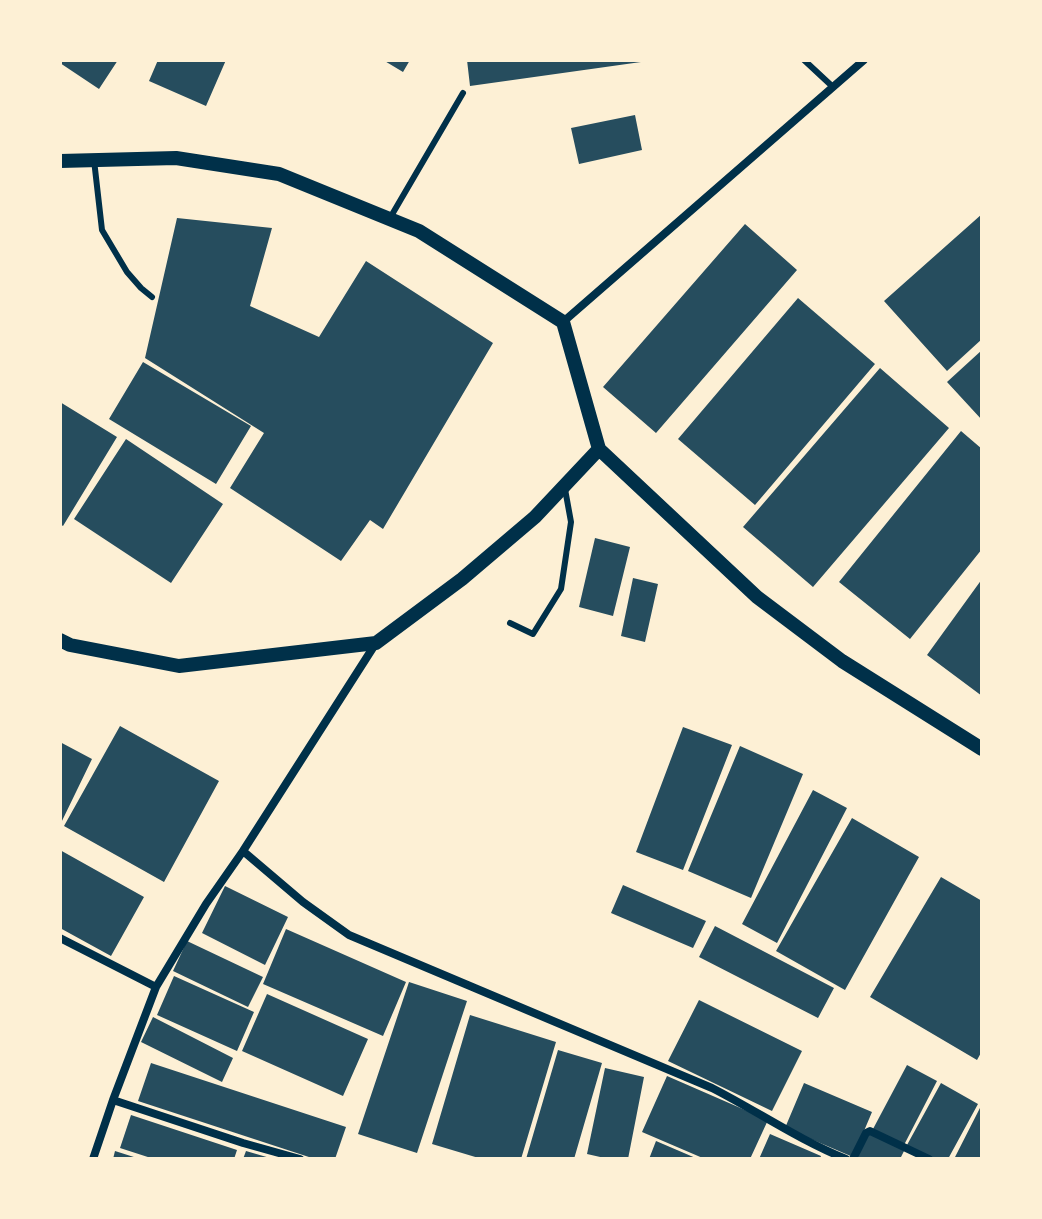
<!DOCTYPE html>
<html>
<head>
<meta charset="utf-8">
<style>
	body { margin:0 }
	#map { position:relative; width:1042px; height:1219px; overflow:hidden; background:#fdf0d5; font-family:Commissioner,sans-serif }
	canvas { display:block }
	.frame { position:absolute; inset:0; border:62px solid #fdf0d5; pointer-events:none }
</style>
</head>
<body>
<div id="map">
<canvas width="1042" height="1219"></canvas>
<div class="frame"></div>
</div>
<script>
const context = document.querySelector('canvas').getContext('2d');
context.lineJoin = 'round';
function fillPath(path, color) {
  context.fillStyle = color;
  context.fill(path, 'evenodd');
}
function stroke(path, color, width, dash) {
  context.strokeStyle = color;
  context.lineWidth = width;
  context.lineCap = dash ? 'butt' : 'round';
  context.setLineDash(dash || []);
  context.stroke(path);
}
const building = new Path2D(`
	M60,60h58l-19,29 -39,-26z
	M158,60h68l-20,46 -57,-25z
	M383,60h27l-7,12z
	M467,60h174v2l-171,24z
	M635,115l7,35 -63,14 -8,-36z
	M982,214v125l-35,32 -63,-70z
	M177,218l95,10 -22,78 69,31 47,-76 127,82 -110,186 -13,-9 -29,41 -111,-73 34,-55 -119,-75z
	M745,224l52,46 -141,163 -53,-46z
	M798,298l77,66 -120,141 -77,-66z
	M982,350v70l-35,-38z
	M143,362l108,64 -35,58 -107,-65z
	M880,368l69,60 -136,159 -70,-60z
	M60,402l57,35 -54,89 -3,-2z
	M961,431l21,18v100l-72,90 -71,-57z
	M126,439l97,65 -52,79 -97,-64z
	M595,538l35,9 -17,69 -34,-9z
	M633,578l25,6 -13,58 -24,-6z
	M982,579v117l-55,-41z
	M120,726l99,55 -55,101 -100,-56z
	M683,727l49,18 -49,125 -47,-18z
	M60,742l32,17 -32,66z
	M740,746l63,28 -52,124 -63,-27z
	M813,790l34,18 -70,135 -35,-19z
	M852,818l67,39 -74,133 -69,-39z
	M60,850l84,47 -33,59 -51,-28z
	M941,877l41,24v150l-5,9 -107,-63z
	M623,885l83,36 -13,27 -82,-35z
	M225,886l63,31 -23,48 -63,-32z
	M715,926l119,62 -16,30 -119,-61z
	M286,929l120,53 -23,54 -120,-52z
	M187,941l76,36 -15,30 -75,-36z
	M174,976l80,36 -17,39 -80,-36z
	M409,982l58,19 -50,152 -59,-19z
	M267,994l101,45 -25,57 -101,-45z
	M699,1000l103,51 -30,60 -104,-50z
	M470,1015l86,27 -35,117h-39l-50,-15z
	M153,1017l80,41 -11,24 -81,-40z
	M558,1050l44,13 -28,96h-48z
	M151,1063l195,64 -11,32h-20l-177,-58z
	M907,1065l30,16 -33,64 -31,-16z
	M605,1068l39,9 -16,82h-19l-22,-5z
	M667,1076l101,44 -18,39h-45l-63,-27z
	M804,1083l68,29 -19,45 -68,-29z
	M941,1083l37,21 -30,55h-17l-24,-14z
	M982,1104v55h-28z
	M131,1115l106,35 -3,9h-80l-34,-11z
	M869,1132l36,17 -5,10h-43z
	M770,1134l51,22 -1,3h-61z
	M656,1141l42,18h-49z
	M115,1151l22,7v1h-24z
	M246,1151l24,7v1h-27z`);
const service = new Path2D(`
	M804,60l29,27
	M94,160l8,70 25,42 14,16 11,9
	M390,218l73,-125
	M510,623l23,11 28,-45 10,-67 -6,-33`);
const minor = new Path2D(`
	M563,322l301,-262
	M243,851l60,51 46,33 363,153c45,23 87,52 134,71
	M60,938l96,49
	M113,1100l130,43 57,16
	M93,1159l20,-59 43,-113 50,-83 37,-53 133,-208
	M853,1159l13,-26 4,-2 59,28`);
const tertiary = new Path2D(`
	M60,161l116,-3 103,16 140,57 144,91 36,127 158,148 85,64 140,88
	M60,640l10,5 109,21 197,-23 86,-64 73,-62 64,-68`);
fillPath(building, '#264d5e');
stroke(service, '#003049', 6);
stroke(minor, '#003049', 8);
stroke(tertiary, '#003049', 14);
</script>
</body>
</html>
